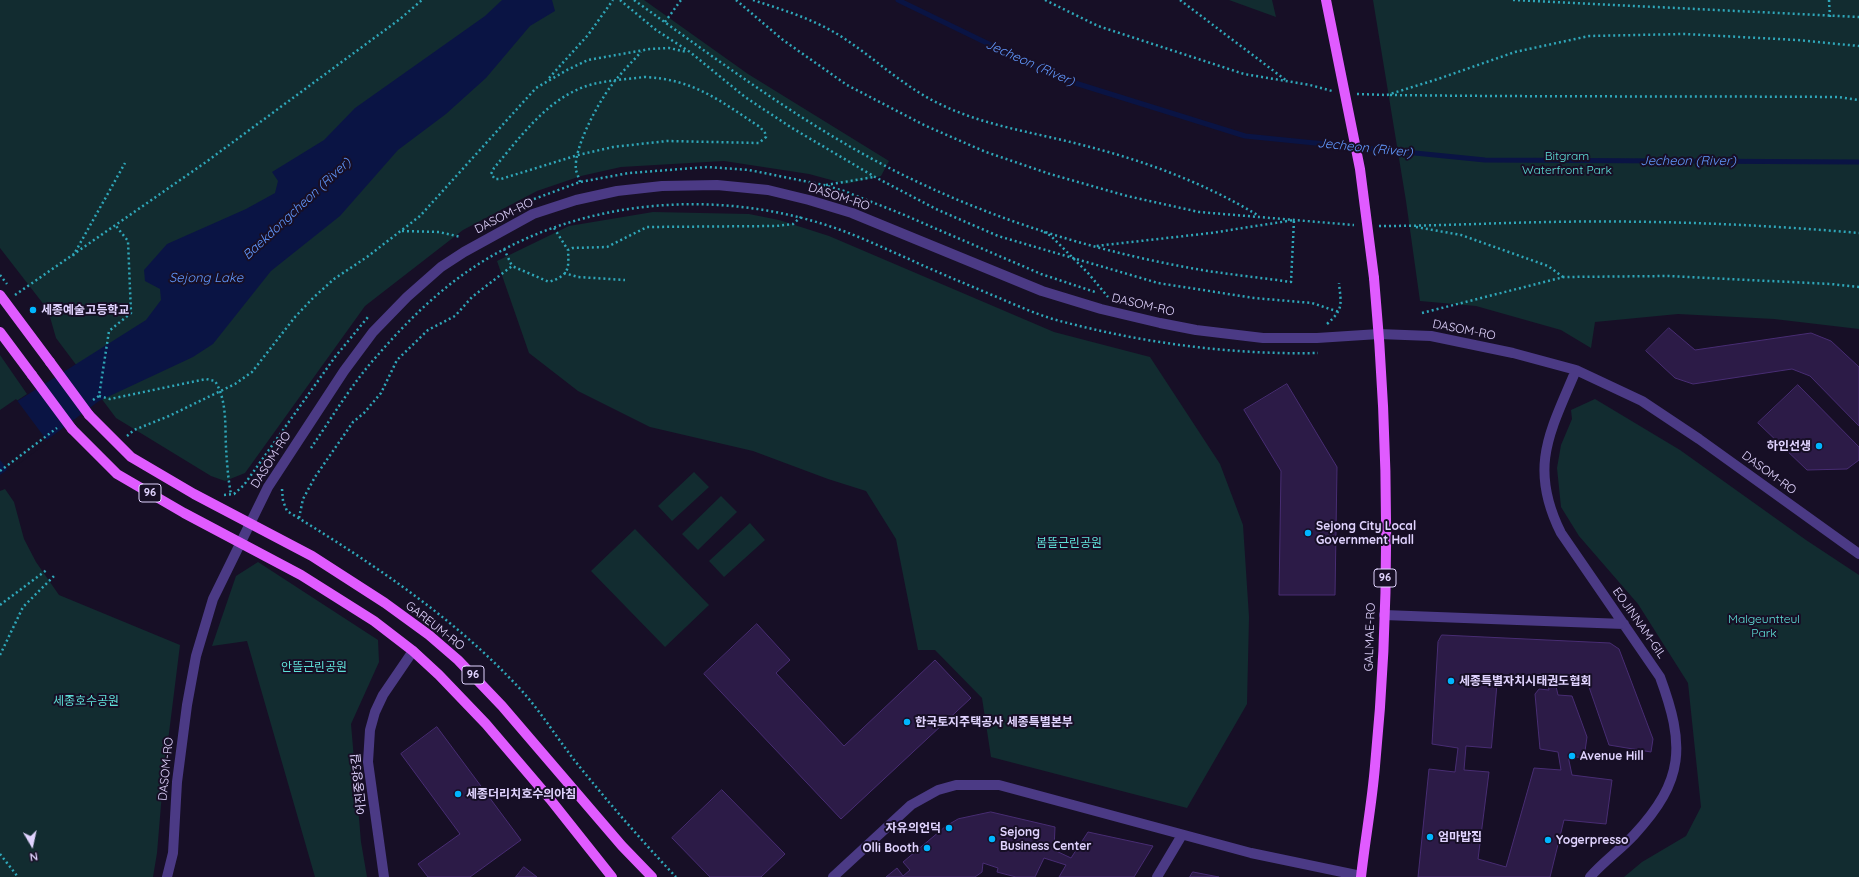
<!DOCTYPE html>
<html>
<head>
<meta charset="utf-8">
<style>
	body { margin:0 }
	#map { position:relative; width:1859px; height:877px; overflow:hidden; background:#170f26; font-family:Quicksand,sans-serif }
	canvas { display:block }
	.north { position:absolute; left:12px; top:825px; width:40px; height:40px; -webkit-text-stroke:3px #170f26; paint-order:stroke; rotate:171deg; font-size:11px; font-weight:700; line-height:16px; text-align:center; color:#e1d4ff }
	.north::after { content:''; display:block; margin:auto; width:14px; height:18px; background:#e1d4ff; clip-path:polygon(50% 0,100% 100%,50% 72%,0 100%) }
</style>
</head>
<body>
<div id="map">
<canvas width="1859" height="877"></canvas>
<div class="north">N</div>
</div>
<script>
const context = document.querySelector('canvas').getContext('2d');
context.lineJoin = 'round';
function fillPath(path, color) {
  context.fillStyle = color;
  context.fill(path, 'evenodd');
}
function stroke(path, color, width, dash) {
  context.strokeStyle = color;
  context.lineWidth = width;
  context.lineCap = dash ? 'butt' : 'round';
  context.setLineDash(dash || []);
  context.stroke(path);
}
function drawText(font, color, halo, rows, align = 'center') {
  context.font = font + ' Quicksand,"Noto Sans KR",sans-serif';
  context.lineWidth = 4;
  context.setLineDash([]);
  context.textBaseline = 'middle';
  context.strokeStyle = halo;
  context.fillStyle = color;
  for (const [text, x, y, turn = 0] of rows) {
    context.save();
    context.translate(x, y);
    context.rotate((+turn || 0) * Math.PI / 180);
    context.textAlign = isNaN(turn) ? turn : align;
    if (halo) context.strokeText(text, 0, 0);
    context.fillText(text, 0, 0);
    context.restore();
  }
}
const green = new Path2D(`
	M0,0h644l104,74 141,87 -8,15 -35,8 -37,-10 -85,-13 -103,6 -40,9 -44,15 -74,39 -98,76 -120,167 -20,8 -14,-5 -95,-58 -60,-80 -8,-28 -48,-62z
	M1229,0h43l4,17z
	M1373,0h486v329l-85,-10 -96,-5 -83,8 -4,26 -30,-18 -85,-24 -56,-5 -14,-100z
	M653,212l96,2 30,6 50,16 225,96 96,25 70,107 23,61 6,92 -2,87 -60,104 -196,-51 -9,-59 -47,-48h-17l-22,-111 -30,-48 -38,-12 -75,-28 -103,-24 -72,-36 -49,-38 -32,-92 72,-35z
	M0,355l27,39 -27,18z
	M1595,399l85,51 126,90 53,35v302h-235l18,-15 44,-26 15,-29 -13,-124 -50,-79 -59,-68 -18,-29 -4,-39 4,-23 11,-26 -1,-9z
	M694,472l15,15 -37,34 -14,-15z
	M5,489l9,13 10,37 12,23 23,33 121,50 -17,136 -6,72 -4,24h-153v-386z
	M721,496l16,16 -39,38 -16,-16z
	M750,523l15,17 -41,37 -15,-16z
	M635,529l74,76 -44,42 -74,-76z
	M258,562l120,78 1,22 -28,62 10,118 6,35h-52l-68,-236 -35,5 24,-70z`);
const water = new Path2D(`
	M502,0h50l3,11 -25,15 -44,52 -40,36 -48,36 -58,66 -69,55 -58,73 -20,13 -94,44 -99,74v-63l146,-92 15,-20 -1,-11 -15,-8 -1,-11 23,-26 79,-35 29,-16 3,-12 -6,-9 52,-32 31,-32 130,-92z`);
const pier = new Path2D(`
	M16,399l32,43 -39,29 -9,-11v-50z`);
const stream = new Path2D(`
	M898,0l161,78 186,58 240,24 374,2`);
const building = new Path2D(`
	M1669,328l26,22 116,-17 20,8 28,26v59l-49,-50 -18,-7 -99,15 -18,-6 -29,-27z
	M1287,384l50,83 -2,128h-56l2,-124 -37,-61z
	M1798,385l61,62v13l-12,9 -40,1 -49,-47z
	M757,624l33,36 -14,13 68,73 91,-86 36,38 -130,121 -137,-145z
	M1442,635l168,8 9,6 34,90 -2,13 -42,-7 -21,-61 -33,-2 3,13 14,1 15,41 -3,21 -16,-2 4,19 40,5 -6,44 -42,-4 -14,57h-132l11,-108 26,3 3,-24 -26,-4 6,-102zM1498,677l49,1 2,12 -10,-1 -4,5 5,55 18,3 3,18 -27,-2 -28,99 -28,-8 11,-87 -25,-2 2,-24 25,2z
	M437,727l84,113 -51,37h-42l-10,-13 42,-30 -59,-80z
	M722,790l63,64 -24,23h-51l-38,-39z
	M991,812l64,15 -1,23 17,8 17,-26 65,14 -19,31h-75l7,-12 -22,-7 -9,19h-19l-19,-5 1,-4 -15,-5 -1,9 -7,5h-89l11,-9 6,8 7,-6 -7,-8 43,-36 12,-7z
	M524,867l13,10h-21z
	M1193,872l26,5h-29z`);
const path = new Path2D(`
	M620,0l36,30 34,22 55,45 47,31 83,49 61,32 62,27 160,47 96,15 58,5 27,9
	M634,0c92,66 184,136 288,184 90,42 188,71 286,87 27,4 55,7 83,11l3,-62 -83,13 -115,13
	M736,0l47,40 64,45 77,40 62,27 64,22 77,22 72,16 155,13
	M753,0c30,10 61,19 89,37 34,22 64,52 102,69 45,21 94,27 142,40 59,15 121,38 173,70
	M1045,0l53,26 146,48 66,11 22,6
	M1180,0l107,81
	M1513,0l346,17
	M1829,0l1,17
	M665,22l16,-22
	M644,77c50,2 76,24 116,50l5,6 1,4 -7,6 -92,-2 -54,6 -35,8 -77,24h-6l-4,-5 3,-6c29,-34 58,-76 104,-85 15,-3 31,-4 46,-6z
	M549,78l39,-43 25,-35
	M1357,94l30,1 51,-16 77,-27 74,-16 95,-2 113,6 62,6
	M1390,95c149,2 298,1 448,2l21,3
	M580,182c-1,-4 -3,-8 -4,-12 -3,-21 22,-67 35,-84 9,-12 20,-23 30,-34
	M826,185l48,-8
	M534,199l46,-17 49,-9 79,-6 41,3 75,15 20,6 58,23 139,60 54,18
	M1379,226c57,0 113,-3 169,-4 104,-2 208,2 311,11
	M1416,227l45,8 87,31 15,11
	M554,228l14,22
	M402,231l37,1 22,5
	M1044,232l7,4 37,37 20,24
	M504,249l8,17
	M73,256l52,-93
	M564,273l14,4 47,3
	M0,275l7,9
	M15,295l191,-133 194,-143 22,-19
	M1422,313l142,-36 104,-1 163,8 28,3
	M1327,324c17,-15 14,-20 12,-41
	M99,396l11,3 96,-20 9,2c12,19 10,44 11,67 1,15 2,31 5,46
	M93,400l6,-4 10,-65 22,-18 -3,-72 -12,-15
	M127,436l7,-6 35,-14 66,-32 17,-12 43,-55 18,-19 21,-19 33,-22 53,-41 116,-128 31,-18 21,-10 62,-11 19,-1 18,4
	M311,448c20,-29 42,-66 66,-92 18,-21 38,-42 59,-60 110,-97 276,-115 410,-64 21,8 42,18 63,27 27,13 55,24 83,36 22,9 45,20 68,26 83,22 172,34 258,32
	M0,471l57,-43
	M282,489l1,12 4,10c85,52 167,106 235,180 19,21 35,47 53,70 32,40 66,79 101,116
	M224,495l10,-1 10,-9 91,-128 33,-40
	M299,518l4,-19 12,-22 38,-55 11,-9 17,-20 16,-33 31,-30 27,-14 17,-19 40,-31 37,16c20,-7 20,-12 19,-32l4,-2 35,-1 40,-20 129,-1 17,-2 8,-7
	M0,605l48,-36
	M0,655l23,-48 31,-31
	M0,854l18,23`);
const minor = new Path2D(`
	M1576,370c-26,62 -48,97 -15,163l99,144c25,68 25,103 -26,158 -14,15 -31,27 -44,42
	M1384,615l240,9
	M167,877l6,-24 4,-71 10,-77 9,-49 17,-57 55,-112 76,-116 29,-39 34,-35 34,-30 23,-15 69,-38 43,-14 41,-9 45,-5 55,-1 51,5 41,10 43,13 190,78 59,18 59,14 36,7 67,8h54l62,-4 52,2 82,17 63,17 66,31 57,38 160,115
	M384,877l-16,-115 2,-32 5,-18 8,-17 30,-44
	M833,877l78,-72 27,-15 18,-5h43l252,68 110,23
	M1157,877l25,-42`);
const major = new Path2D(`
	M0,295l50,67
	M0,332l32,43
	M89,415l42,42 63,37 118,62 73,47 44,32 29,25 44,46 120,140 30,31
	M72,429l45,45 67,39 117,62 73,46 39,30 26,24 47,49 64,75 62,78
	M1361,877c4,-37 11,-74 14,-111 16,-162 14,-326 -1,-488`);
const majorBridge = new Path2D(`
	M1326,0l34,169 14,109
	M50,362l39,53
	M32,375l40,54`);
const markers = [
	[33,310,4,"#00b6ff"],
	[1819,446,4,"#00b6ff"],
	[1308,533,4,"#00b6ff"],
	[1451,681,4,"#00b6ff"],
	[907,722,4,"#00b6ff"],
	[1572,756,4,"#00b6ff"],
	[458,794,4,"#00b6ff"],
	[949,828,4,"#00b6ff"],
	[1430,837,4,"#00b6ff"],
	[992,839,4,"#00b6ff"],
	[1548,840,4,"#00b6ff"],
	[927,848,4,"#00b6ff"]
];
const shields = [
	[150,493,22],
	[1385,578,22],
	[473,675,22]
];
const shieldNames = [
	["96",150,493],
	["96",1385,578],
	["96",473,675]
];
const parkNames = [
	["Bitgram",1567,156],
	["Waterfront Park",1567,170],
	["봄뜰근린공원",1069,543],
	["Malgeuntteul",1764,619],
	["Park",1764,633],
	["안뜰근린공원",314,667],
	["세종호수공원",86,701]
];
const streetNames = [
	["DASOM-RO",839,197,18],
	["DASOM-RO",504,216,-27],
	["DASOM-RO",1143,305,13],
	["DASOM-RO",1464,330,11],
	["DASOM-RO",271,460,-58],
	["DASOM-RO",1769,473,36],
	["EOJINNAM-GIL",1639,623,55],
	["GAREUM-RO",435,626,38],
	["GALMAE-RO",1370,637,-88],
	["DASOM-RO",166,769,-84],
	["어진중앙3길",359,784,-96]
];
const poiNames = [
	["세종예술고등학교",41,310],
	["하인선생",1811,446,"right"],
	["Sejong City Local",1316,526],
	["Government Hall",1316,540],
	["세종특별자치시태권도협회",1459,681],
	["한국토지주택공사 세종특별본부",915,722],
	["Avenue Hill",1580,756],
	["세종더리치호수의아침",466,794],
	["자유의언덕",941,828,"right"],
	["Sejong",1000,832],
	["Business Center",1000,846],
	["엄마밥집",1438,837],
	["Yogerpresso",1556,840],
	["Olli Booth",919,848,"right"]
];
const waterNames = [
	["Jecheon (River)",1030,63,24],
	["Jecheon (River)",1365,148,6],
	["Jecheon (River)",1688,161],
	["Baekdongcheon (River)",297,209,-43],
	["Sejong Lake",206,278]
];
fillPath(green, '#122c30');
fillPath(water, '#0a1444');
fillPath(pier, '#170f26');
stroke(stream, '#0a1444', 5);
fillPath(building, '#2c1b47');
stroke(building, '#482d73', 1);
stroke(path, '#2fa7b9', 2.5, [2, 3]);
stroke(minor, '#4b3a85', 10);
stroke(major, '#e05bff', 10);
stroke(majorBridge, '#e05bff', 10);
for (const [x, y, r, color] of markers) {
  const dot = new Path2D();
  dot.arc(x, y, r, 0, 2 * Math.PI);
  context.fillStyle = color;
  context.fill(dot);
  stroke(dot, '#170f26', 1.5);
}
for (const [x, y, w] of shields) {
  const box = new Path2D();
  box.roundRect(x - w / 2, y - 9, w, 18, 3);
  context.fillStyle = '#170f26';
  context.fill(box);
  stroke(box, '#e1d4ff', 1);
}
drawText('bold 11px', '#e1d4ff', null, shieldNames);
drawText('12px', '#5fe0d8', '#170f26', parkNames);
drawText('12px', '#e1d4ff', '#170f26', streetNames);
drawText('bold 12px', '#e1d4ff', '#170f26', poiNames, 'left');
drawText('italic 13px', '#6299ff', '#170f26', waterNames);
</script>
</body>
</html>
